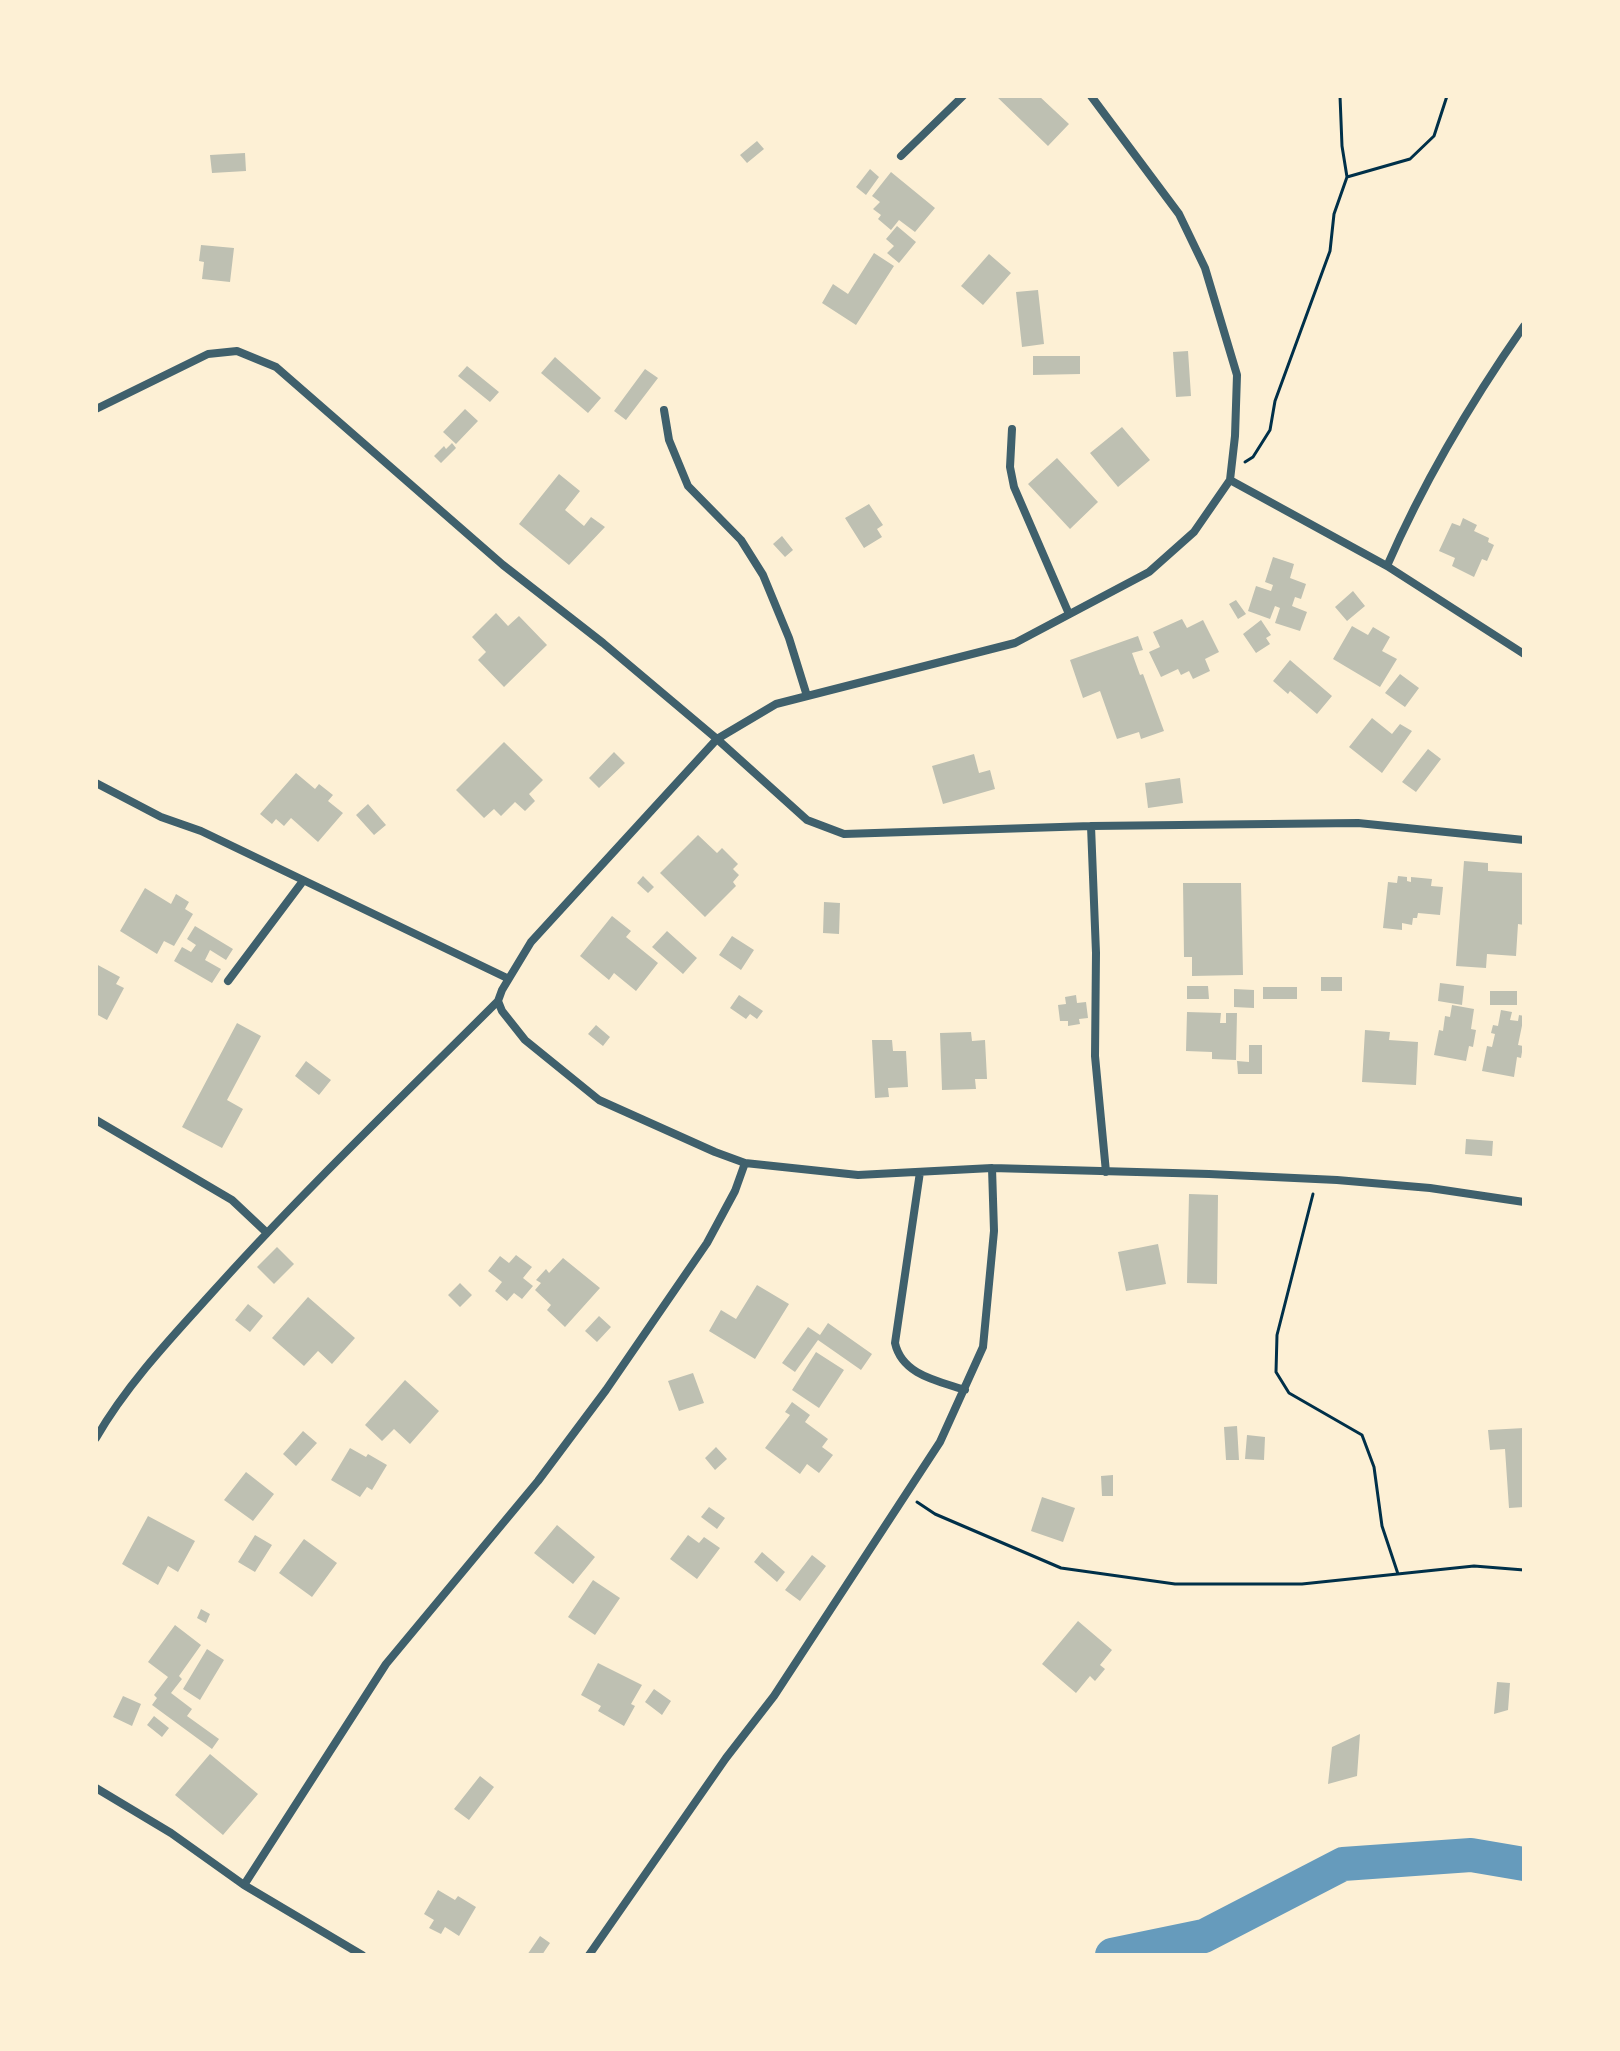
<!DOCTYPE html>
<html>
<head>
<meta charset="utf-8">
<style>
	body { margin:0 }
	#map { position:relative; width:1620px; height:2051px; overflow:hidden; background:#fdf0d5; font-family:"Titillium Web",sans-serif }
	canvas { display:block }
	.frame { position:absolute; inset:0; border:98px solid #fdf0d5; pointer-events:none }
</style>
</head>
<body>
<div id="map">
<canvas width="1620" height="2051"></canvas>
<div class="frame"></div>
</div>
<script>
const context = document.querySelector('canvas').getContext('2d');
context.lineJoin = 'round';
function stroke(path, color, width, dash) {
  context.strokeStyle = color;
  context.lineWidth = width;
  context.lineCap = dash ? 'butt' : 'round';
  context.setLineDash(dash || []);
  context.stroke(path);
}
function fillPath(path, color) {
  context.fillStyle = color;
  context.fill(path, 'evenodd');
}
const river = new Path2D(`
	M1112,1955l92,-19 139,-72 128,-9 53,9`);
const building = new Path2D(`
	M996,96h43l30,28 -21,22z
	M757,141l7,8 -17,14 -7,-8z
	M245,153l1,18 -34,2 -2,-18z
	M870,169l9,8 -13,18 -10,-8z
	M891,172l44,36 -20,24 -16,-12 -8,10 -13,-11 3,-4 -8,-6 7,-7 -8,-6z
	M897,226l19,16 -17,21 -12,-10 7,-7 -8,-7z
	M201,245l33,3 -4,34 -28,-3 2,-17 -5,-1z
	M874,253l20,13 -38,59 -34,-22 11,-19 15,10z
	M989,254l22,19 -28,32 -22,-19z
	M1038,290l6,54 -22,3 -6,-55z
	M1188,351l3,45 -15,1 -3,-45z
	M1033,356h47v18l-47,1z
	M555,357l46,41 -13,15 -47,-40z
	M467,366l32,26 -9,10 -32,-26z
	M645,369l13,9 -32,42 -12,-9z
	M465,409l13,12 -22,23 -13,-12z
	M1122,427l28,33 -32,27 -28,-34z
	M452,443l4,5 -15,15 -7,-7 10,-10 2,3z
	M1057,458l41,44 -28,27 -42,-45z
	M559,474l21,17 -15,19 19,16 7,-9 14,10 -36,38 -50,-41z
	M869,504l14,21 -6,4 5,8 -18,11 -19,-30z
	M1463,518l14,7 -3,6 15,7 -1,4 6,3 -7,16 -5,-2 -8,18 -22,-11 3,-8 -16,-7 13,-28 8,3z
	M782,536l11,14 -8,7 -12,-13z
	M1273,557l21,7 -4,14 16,6 -5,15 -6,-2 -3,9 15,6 -7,19 -25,-8 5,-15 -5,-2 -5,13 -22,-8 8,-25 15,5 2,-6 -8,-3z
	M1353,591l12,15 -18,15 -12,-14z
	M1236,600l10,14 -8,5 -9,-15z
	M496,613l12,13 11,-10 28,29 -43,42 -26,-27 8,-8 -14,-15z
	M1182,619l5,9 16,-8 16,32 -14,7 5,12 -17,8 -4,-8 -8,4 -3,-6 -17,8 -12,-25 11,-5 -7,-15z
	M1261,620l10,15 -5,3 4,6 -14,9 -13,-19z
	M1352,626l16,9 5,-8 17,10 -8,14 15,8 -17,28 -47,-28z
	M1138,636l5,14 -11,3 8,22 3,-1 21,57 -23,8 -2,-7 -22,7 -17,-48 -17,7 -13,-38z
	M1290,660l42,36 -15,18 -27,-23 -2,3 -15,-13z
	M1400,674l19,14 -14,19 -20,-14z
	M1372,718l20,16 8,-10 12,7 -30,42 -33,-26z
	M504,742l39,38 -14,14 6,7 -10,10 -10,-9 -14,14 -7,-7 -10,9 -28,-28z
	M1428,749l13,10 -25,33 -14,-10z
	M614,752l11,11 -26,25 -10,-10z
	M974,754l5,19 11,-3 5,19 -52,15 -11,-38z
	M296,773l19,16 4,-5 14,11 -5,6 15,12 -25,29 -27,-24 -7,8 -8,-7 -4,5 -12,-10z
	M1180,778l3,25 -35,5 -3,-25z
	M368,804l18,21 -12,10 -18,-20z
	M698,835l19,18 5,-5 16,16 -5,5 6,6 -6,7 3,4 -31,31 -45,-44z
	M1464,861l24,2v8l36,2v52l-6,-1 -2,32 -29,-2 -1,14 -30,-2z
	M643,876l11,11 -6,6 -11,-10z
	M1398,876l9,1v4l4,1v-5l21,2 -1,7 12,1 -3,28 -22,-2 -1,5h-4l-1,7 -10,-2v7l-19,-2 5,-46 9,1z
	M1183,883h58l2,92 -51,1v-19h-8z
	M145,888l26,16 5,-10 13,8 -4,7 8,5 -19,32 -10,-5 -7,13 -37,-23z
	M824,902l16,1 -1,31 -16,-1z
	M612,916l19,15 -5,6 32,26 -22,28 -22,-18 -5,7 -29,-24z
	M195,926l38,23 -7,11 -16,-10 -5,10 16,9 -9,14 -38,-22 8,-14 9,5 5,-7 -9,-6z
	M667,931l30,27 -14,16 -31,-27z
	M732,936l22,14 -13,20 -22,-15z
	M96,964l24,13 -4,7 8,4 -17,32 -11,-6z
	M1321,977h21v14h-21z
	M1440,983l24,3 -2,19 -24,-4z
	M1187,986h21l1,13h-22z
	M1263,987h34v12h-34z
	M1234,989l20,1v18l-20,-1z
	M1490,991h27v14h-27z
	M739,995l24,16 -6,8 -7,-5 -4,5 -16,-11z
	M1076,995l1,8 9,-1 2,16 -9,1 1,5 -12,2v-5h-8l-2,-16 8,-1 -1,-7z
	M1452,1005l22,4 -3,20 5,1 -3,17 -4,-1 -3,15 -32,-6 5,-25 4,1 2,-15 5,1z
	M1501,1010l11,2 -2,8 8,1 1,-6 5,1 -6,29 5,1 -2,12 -4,-1 -3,20 -32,-6 5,-25 5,1 3,-13 -4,-1 2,-8 5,1z
	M1187,1012l34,1 -1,10h6v-10h11l-1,47 -24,-1v-7l-26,-1z
	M237,1023l24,13 -34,64 16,9 -21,39 -40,-21z
	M596,1025l14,12 -7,9 -15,-12z
	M1365,1030l25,2 -1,8 29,2 -2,43 -54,-3z
	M971,1032l1,9 13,-1 2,39h-12l1,10 -34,1 -2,-57z
	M872,1040h20l1,11h13l2,36 -20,1 1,9 -14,1z
	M1249,1045h13v29h-24l-1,-13 12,1z
	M306,1061l25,19 -12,15 -24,-19z
	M1466,1139l27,2 -1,15 -27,-2z
	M1189,1194l29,1 -1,89 -30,-1z
	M1158,1244l8,40 -40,7 -8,-39z
	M277,1247l17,17 -20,20 -17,-17z
	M516,1255l16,12 -9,11 10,8 -11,13 -8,-6 -7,8 -12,-10 7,-9 -14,-11 12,-15 9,7z
	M563,1258l37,30 -35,39 -18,-17 4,-5 -16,-15 6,-7 -5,-3 10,-11 3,4z
	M460,1283l12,12 -12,12 -12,-12z
	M757,1285l32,19 -34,55 -46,-28 12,-21 15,9z
	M308,1297l47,41 -23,26 -14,-13 -14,15 -32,-28z
	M248,1304l15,12 -13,16 -15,-12z
	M599,1316l12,11 -14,15 -12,-11z
	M828,1323l44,31 -11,16 -43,-30 -23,32 -13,-9 26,-36 12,8z
	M816,1352l28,18 -25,38 -27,-18z
	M693,1373l11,30 -25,8 -11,-30z
	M405,1380l34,31 -29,33 -16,-15 -12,12 -17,-16z
	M792,1402l18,13 -5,7 23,17 -6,8 11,8 -14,18 -12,-9 -7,10 -35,-26 25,-33 -5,-3z
	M1237,1426l2,34h-13l-2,-33z
	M1524,1428v79l-15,1 -4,-59 -15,1 -2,-20z
	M303,1431l14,12 -21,23 -13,-12z
	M1247,1435l18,2 -1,23 -19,-1z
	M716,1447l11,12 -12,11 -10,-12z
	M350,1448l16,9 2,-3 19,11 -15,25 -5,-3 -7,10 -29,-17z
	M246,1472l28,22 -21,27 -29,-21z
	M1113,1475v21h-11l-1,-20z
	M1042,1497l33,11 -12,34 -32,-11z
	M709,1507l16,11 -8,11 -16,-12z
	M148,1516l47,25 -17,31 -10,-6 -10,19 -36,-21z
	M557,1525l38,32 -22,27 -39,-31z
	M255,1535l17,10 -17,27 -17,-10z
	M688,1535l11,8 5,-6 16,11 -23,31 -27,-20z
	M304,1539l33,24 -25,34 -33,-24z
	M762,1552l23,20 -8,10 -23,-20z
	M812,1555l14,11 -26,35 -15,-11z
	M593,1580l27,18 -25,37 -27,-18z
	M201,1609l9,5 -4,9 -9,-5z
	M1078,1621l34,29 -12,15 5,4 -10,12 -5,-5 -14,17 -34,-29z
	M175,1625l26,20 -22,31 3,3 -11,14 21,16 -5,7 32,23 -7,10 -60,-44 5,-7 -3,-3 14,-18 -20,-15z
	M207,1649l17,11 -24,40 -17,-11z
	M598,1663l44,22 -11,19 4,2 -11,20 -26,-15 3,-5 -20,-11z
	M1497,1682l13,1 -2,27 -14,4z
	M654,1689l17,12 -9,14 -17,-13z
	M123,1696l18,8 -9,22 -19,-9z
	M154,1716l15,12 -7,9 -15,-12z
	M1360,1734l-3,42 -29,8 4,-37z
	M210,1754l48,40 -35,41 -48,-40z
	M480,1776l14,11 -25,33 -15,-11z
	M438,1890l17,10 3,-4 18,11 -17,29 -14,-9 -4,7 -12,-6 5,-8 -10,-6z
	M540,1936l10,7 -8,12h-15z`);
const path = new Path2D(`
	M1340,96l2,50 5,31
	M1245,462l8,-5 17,-27 5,-29 55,-150 4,-37 13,-37 63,-18 24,-23 13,-40
	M1313,1194l-36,141 -1,37 13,21 73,42 12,32 8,59 16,48
	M917,1502l18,12 126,54 114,16h127l172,-18 50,4`);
const minor = new Path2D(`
	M1091,96l88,118 26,54 32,107 -2,61 -5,44 -36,52 -45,40 -134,71 -239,61 -59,35 -186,203 -29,48 -4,11 4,10 23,29 74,60 116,52 30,11 113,12 134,-7 217,6 128,6 93,8 94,14
	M901,156l62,-60
	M96,409l112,-55 29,-3 39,16 227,198 100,78 114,96 90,81 37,14 247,-8 267,-3 166,17
	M664,410l5,30 19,46 53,54 22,35 26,63 18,58
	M1012,429l-2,38 4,20 55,127
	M1230,480l157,86 137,88
	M1387,566c37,-85 84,-164 137,-240
	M96,783l65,34 40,14 306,147
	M1091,826l5,127 -1,103 11,116
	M228,981l75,-100
	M96,1120l136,80 34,32
	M920,1172l-25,171c7,32 43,38 70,47
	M96,1438c30,-52 73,-98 113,-142 92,-103 192,-198 289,-295
	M96,1788l75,45 73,52 118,70
	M244,1885l142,-221 152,-183 68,-91 101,-147 28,-52 10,-28
	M589,1955l137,-197 48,-62 166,-254 43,-95 11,-116 -2,-63`);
stroke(river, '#669bbc', 34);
fillPath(building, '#bec0b2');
stroke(path, '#003049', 3);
stroke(minor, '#3f606c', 8);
</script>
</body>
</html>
